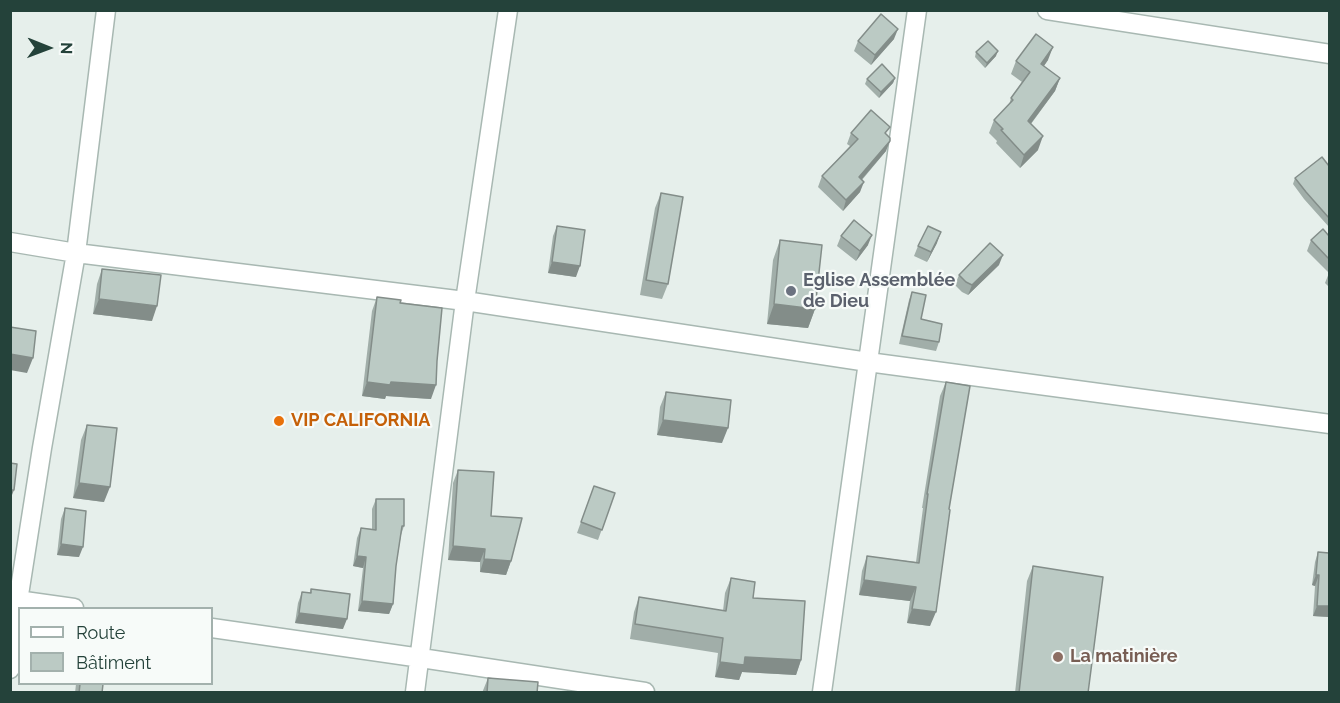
<!DOCTYPE html>
<html>
<head>
<meta charset="utf-8">
<style>
	body { margin:0 }
	#map { position:relative; width:1340px; height:703px; overflow:hidden; background:#e6efeb; font-family:Raleway,sans-serif }
	canvas { display:block }
	.frame { position:absolute; inset:0; border:12px solid #24423a; pointer-events:none }
	.legend { position:absolute; left:18px; top:607px; width:195px; height:78px; box-sizing:border-box; background:#f7fbf9; border:2px solid #a3b1ad; margin:0; padding:8px 10px; list-style:none; font-size:18px; color:#24423a }
	.legend li { display:flex; align-items:center; gap:12px; height:30px }
	.legend b { width:30px; border:2px solid #a3b1ad }
	.north { position:absolute; left:18px; top:18px; width:60px; height:60px; -webkit-text-stroke:4px #f7fbf9; paint-order:stroke; rotate:91deg; font-size:16px; font-weight:700; line-height:24px; text-align:center; color:#24423a }
	.north::after { content:''; display:block; margin:auto; width:21px; height:27px; background:#24423a; clip-path:polygon(50% 0,100% 100%,50% 72%,0 100%) }
</style>
</head>
<body>
<div id="map">
<canvas width="1340" height="703"></canvas>
<div class="frame"></div>
<ul class="legend">
<li><b style="height:8px;background:#fff"></b>Route</li>
<li><b style="height:16px;background:#bbcac4"></b>Bâtiment</li>
</ul>
<div class="north">N</div>
</div>
<script>
const context = document.querySelector('canvas').getContext('2d');
context.lineJoin = 'round';
function stroke(path, color, width, dash) {
  context.strokeStyle = color;
  context.lineWidth = width;
  context.lineCap = dash ? 'butt' : 'round';
  context.setLineDash(dash || []);
  context.stroke(path);
}
function fillPath(path, color) {
  context.fillStyle = color;
  context.fill(path, 'evenodd');
}
function drawText(font, color, halo, rows, align = 'center') {
  context.font = font + ' Raleway,sans-serif';
  context.lineWidth = 4.5;
  context.setLineDash([]);
  context.textBaseline = 'middle';
  context.strokeStyle = halo;
  context.fillStyle = color;
  for (const [text, x, y, turn = 0] of rows) {
    context.save();
    context.translate(x, y);
    context.rotate((+turn || 0) * Math.PI / 180);
    context.textAlign = isNaN(turn) ? turn : align;
    if (halo) context.strokeText(text, 0, 0);
    context.fillText(text, 0, 0);
    context.restore();
  }
}
const minor = new Path2D(`
	M1047,10l283,44
	M10,242l66,11 389,48 403,61 462,62
	M10,599l64,9
	M212,628l209,30 224,34
	M10,669l8,-68 24,-153 34,-195 30,-243
	M415,692l50,-391 43,-291
	M822,692l95,-682`);
const wall = new Path2D(`
	M894,39l-23,26 -17,-14 4,-10z
	M976,52l20,4 -11,12 -10,-11z
	M1048,60l-4,6 16,12 -5,13 -24,33 7,26 -18,18 -24,-25 1,-2 -8,-8 5,-13 15,-15 2,-7 11,-16 -11,-8 5,-13z
	M895,78l-2,5 -14,15 -14,-14 2,-5z
	M851,133l36,2 -1,16 -24,29 -2,12 -17,19 -25,-24 4,-11 28,-30 -3,-2z
	M1329,166v61l-25,-28 -11,-15 2,-6z
	M661,193l7,91 -6,15 -22,-4 15,-87z
	M557,226l19,51 -28,-4 5,-37z
	M841,236l27,9 -12,16 -19,-15z
	M1329,236v51l-4,-4 4,-10 -22,-22 4,-11z
	M780,240l35,69 -7,19 -41,-4 6,-64z
	M937,243l-10,19 -13,-6 4,-10z
	M999,265l-31,30 -6,-3 -7,-7 4,-10z
	M102,269l50,52 -59,-7 4,-30z
	M912,292l9,27 18,23 -3,9 -37,-7 10,-44z
	M377,297l23,6 31,96 -45,-3 -1,3 -23,-3 10,-85z
	M946,382l3,127 -19,117 -23,-3 3,-22 -51,-6 3,-24 5,-15 49,6 7,-54h-1l18,-112z
	M666,392l56,51 -65,-8 3,-28z
	M87,425l17,77 -31,-4 8,-58z
	M458,470l33,46 20,45 -5,14 -26,-3v-10l-32,-2 5,-77z
	M594,486l21,7 -17,47 -21,-7z
	M376,499l28,27 -3,9 -5,31 -3,38 -4,10 -31,-3 5,-43 -10,-2 4,-28 4,-10 11,1v-20z
	M65,508l14,49 -22,-2 4,-36z
	M1318,552l11,65 -16,-1 2,-30 -3,-1 3,-23z
	M1033,566l55,127h-73l12,-112z
	M731,578l22,20 48,62 -5,15 -54,-3 -3,8 -24,-3 3,-24 -88,-14 4,-27 5,-15 84,14 2,-18z
	M311,589l32,40 -48,-6 3,-20 4,-11 8,1z
	M488,678l49,15h-55z
	M76,684h27l-1,9h-27z`);
const shadedWall = new Path2D(`
	M898,29l-4,10 -23,26 4,-10z
	M1053,47l-5,13 -12,17 5,-13z
	M998,51l-2,5 -11,12 2,-5z
	M895,78l-2,5 -14,15 2,-6z
	M1060,78l-5,13 -32,43 5,-13z
	M1043,136l-5,14 -18,18 4,-13z
	M890,141l-4,10 -31,36 4,-10z
	M864,182l-4,10 -17,19 3,-11z
	M941,232l-4,11 -10,19 4,-10z
	M872,235l-4,10 -12,16 4,-10z
	M1003,255l-4,10 -31,30 4,-10z
	M552,262l28,4 -4,11 -28,-4z
	M99,299l58,7 -5,15 -59,-7z
	M774,304l41,5 -7,19 -41,-4z
	M10,354l23,4 -6,15 -17,-3z
	M367,382h24l45,3 -5,14 -45,-3 -1,3 -23,-3z
	M663,420l65,8 -6,15 -65,-8z
	M79,483l31,4 -6,15 -31,-4z
	M10,490h4l-4,10z
	M61,544l22,3 -4,10 -22,-2z
	M453,546l32,3 -5,13 -32,-2z
	M357,556l9,1 -3,11 -10,-2z
	M484,559l27,2 -5,14 -26,-3z
	M1316,575h3l-4,11 -3,-1z
	M864,580l52,7 -6,14 -51,-6z
	M362,601l31,3 -4,10 -31,-3z
	M1317,606h12v11l-16,-1z
	M912,609l24,3 -6,14 -23,-3z
	M299,613l48,6 -4,10 -48,-6z
	M745,657l56,3 -5,15 -54,-3 -3,8 -24,-3 5,-15z`);
const building = new Path2D(`
	M881,14l17,15 -23,26 -17,-14z
	M1036,34l17,13 -12,17 19,14 -32,43 15,15 -19,19 -23,-25 2,-1 -9,-9 19,-20 -2,-2 19,-26 -14,-11z
	M988,41l10,10 -11,12 -11,-11z
	M882,64l13,14 -14,14 -14,-13z
	M871,110l19,17 -5,6 5,5v3l-31,36 5,5 -18,18 -24,-24 36,-37 -7,-6z
	M1322,157l7,9v52l-23,-26 -11,-14z
	M661,193l22,4 -15,87 -22,-4z
	M854,220l18,15 -12,16 -19,-15z
	M557,226l28,4 -5,36 -28,-4z
	M928,226l13,6 -10,20 -13,-6z
	M1323,229l6,7v23l-18,-19z
	M780,240l42,5 -7,64 -41,-5z
	M990,243l13,12 -31,30 -6,-3 -7,-7z
	M102,269l59,6 -4,31 -58,-7z
	M912,292l14,3 -5,24 21,5 -3,18 -37,-6z
	M377,297l24,3 -1,3 42,5 -5,53 -1,24 -45,-3 -1,3 -23,-3z
	M10,327l26,4 -3,27 -23,-4z
	M946,382l24,4 -21,123 1,1 -14,102 -24,-3 4,-22 -52,-7 3,-24 52,7 9,-69h-1z
	M666,392l65,8 -3,28 -65,-8z
	M87,425l30,3 -7,59 -31,-4z
	M10,463l7,1 -3,26h-4z
	M458,470l36,2 -3,44 31,2 -11,43 -27,-2 1,-10 -32,-3z
	M594,486l21,7 -13,37 -21,-8z
	M376,499h28v27h-2l-6,40 -3,38 -31,-3 4,-44 -9,-1 4,-28 15,2z
	M65,508l21,3 -3,36 -22,-3z
	M1318,552l11,1v53h-12l2,-31h-3z
	M1033,566l70,11 -15,116h-69z
	M731,578l24,4 -2,16 52,3 -4,59 -56,-3 -1,8 -24,-3 3,-24 -88,-14 4,-27 87,14z
	M311,589l39,5 -3,25 -48,-6 3,-21 9,1z
	M488,678l50,4 -1,11h-50z
	M80,684h23l-1,9h-23z`);
const markers = [
	[791,291,6,"#6b7280"],
	[279,421,6,"#e8710a"],
	[1058,657,6,"#8d6e63"]
];
const worshipNames = [
	["Eglise Assemblée",803,281],
	["de Dieu",803,302]
];
const foodNames = [
	["VIP CALIFORNIA",291,421]
];
const educationNames = [
	["La matinière",1070,657]
];
stroke(minor, '#a8b8b2', 21);
stroke(minor, '#fff', 18);
fillPath(wall, '#a1aea9');
fillPath(shadedWall, '#838d89');
fillPath(building, '#bbcac4');
stroke(building, '#838d89', 1.5);
for (const [x, y, r, color] of markers) {
  const dot = new Path2D();
  dot.arc(x, y, r, 0, 2 * Math.PI);
  context.fillStyle = color;
  context.fill(dot);
  stroke(dot, '#f7fbf9', 2);
}
drawText('bold 18px', '#5b616d', '#f7fbf9', worshipNames, 'left');
drawText('bold 18px', '#c56008', '#f7fbf9', foodNames, 'left');
drawText('bold 18px', '#785e54', '#f7fbf9', educationNames, 'left');
</script>
</body>
</html>
